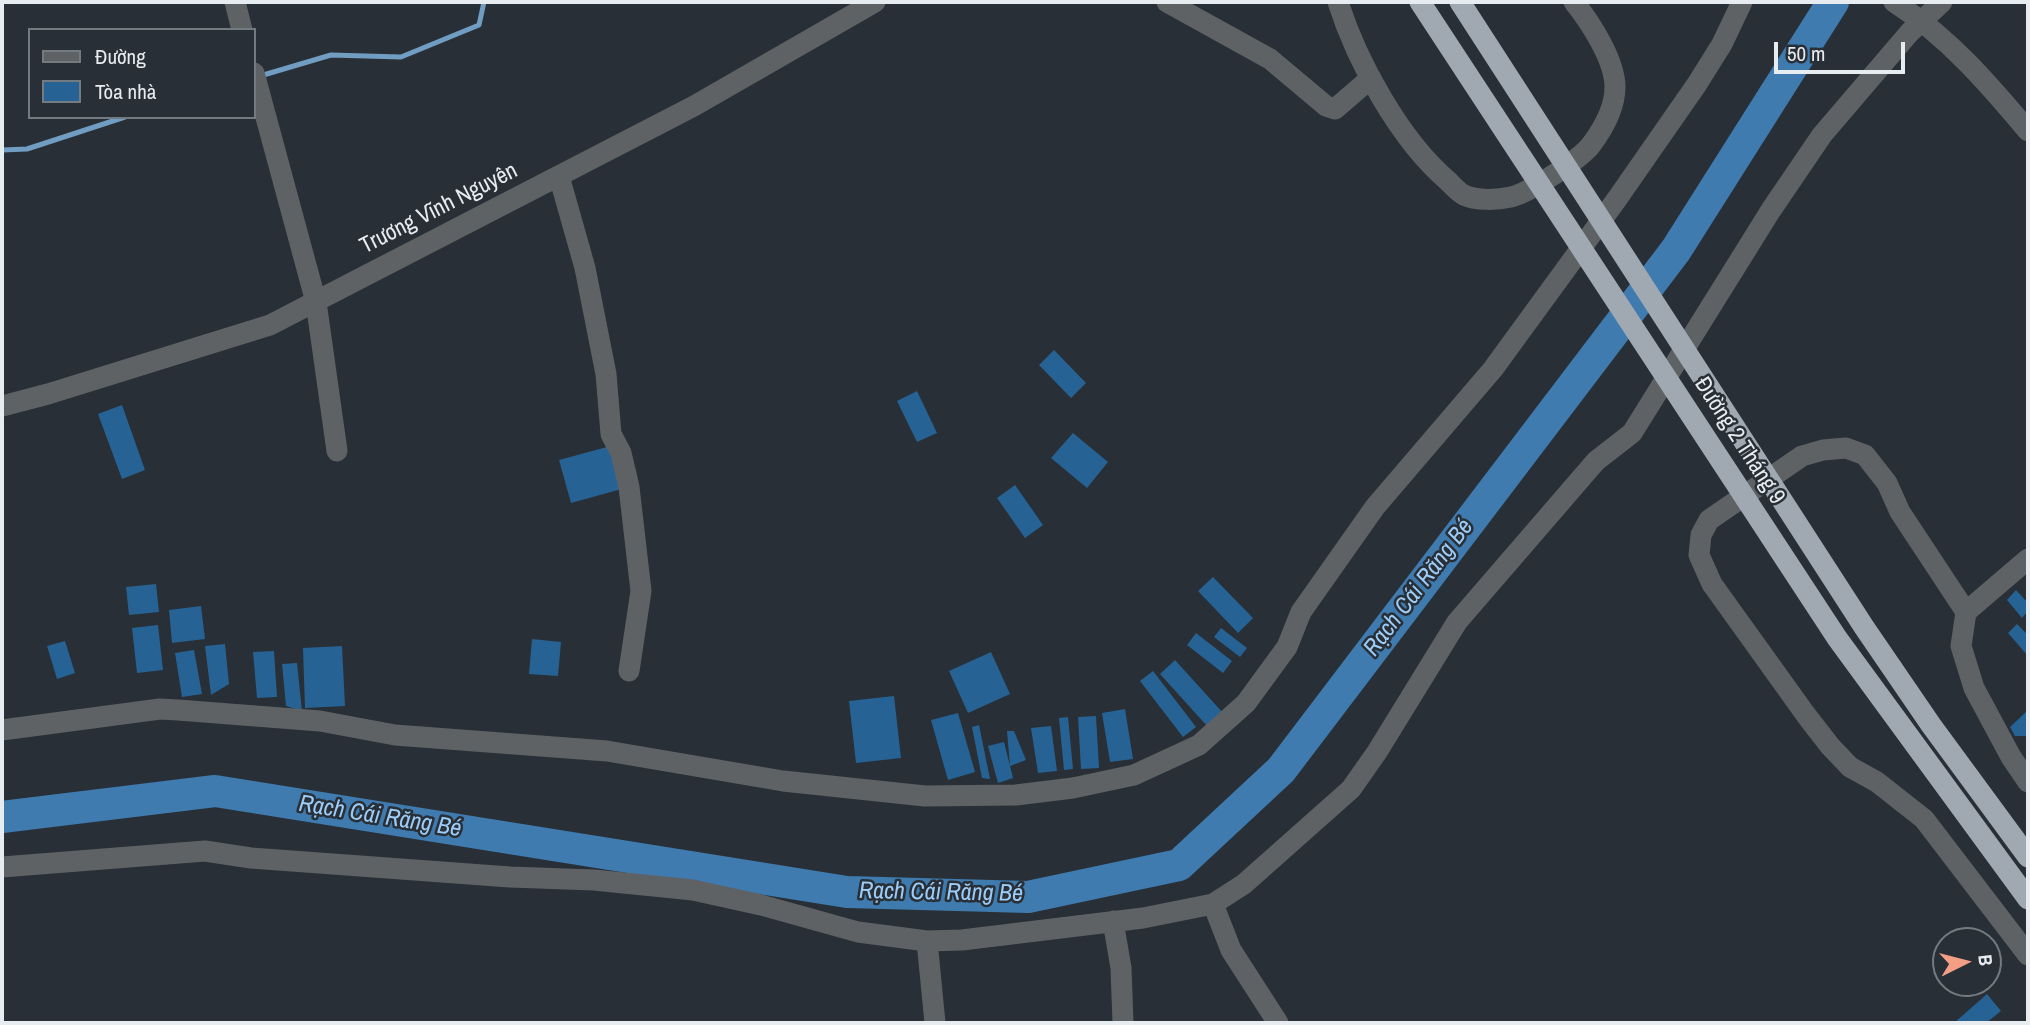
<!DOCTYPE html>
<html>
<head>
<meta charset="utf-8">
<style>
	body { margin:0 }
	#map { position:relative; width:2030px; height:1025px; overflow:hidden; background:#282f36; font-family:"Archivo Narrow",sans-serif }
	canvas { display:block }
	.frame { position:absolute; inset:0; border:4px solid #e7ecf0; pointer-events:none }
	.legend { position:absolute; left:28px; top:28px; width:228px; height:91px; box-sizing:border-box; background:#282f36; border:2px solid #747b80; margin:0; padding:9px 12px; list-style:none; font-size:21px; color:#e7ecf0 }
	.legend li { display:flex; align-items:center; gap:14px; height:35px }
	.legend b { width:35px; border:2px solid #747b80 }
	.north { position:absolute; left:1932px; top:927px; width:70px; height:70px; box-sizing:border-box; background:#282f36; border:2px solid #747b80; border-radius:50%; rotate:84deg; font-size:19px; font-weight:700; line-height:28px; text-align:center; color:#e7ecf0 }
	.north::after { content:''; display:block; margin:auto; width:24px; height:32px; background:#f49e86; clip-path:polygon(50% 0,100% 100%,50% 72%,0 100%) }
	.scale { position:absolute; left:1774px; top:42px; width:131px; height:32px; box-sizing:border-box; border:4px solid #e7ecf0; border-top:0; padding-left:9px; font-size:21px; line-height:24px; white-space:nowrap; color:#e7ecf0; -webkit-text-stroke:5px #282f36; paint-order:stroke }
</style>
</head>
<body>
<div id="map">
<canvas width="2030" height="1025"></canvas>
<div class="frame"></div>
<ul class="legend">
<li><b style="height:9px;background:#5e6265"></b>Đường</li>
<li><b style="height:19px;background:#266394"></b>Tòa nhà</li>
</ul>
<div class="north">B</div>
<div class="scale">50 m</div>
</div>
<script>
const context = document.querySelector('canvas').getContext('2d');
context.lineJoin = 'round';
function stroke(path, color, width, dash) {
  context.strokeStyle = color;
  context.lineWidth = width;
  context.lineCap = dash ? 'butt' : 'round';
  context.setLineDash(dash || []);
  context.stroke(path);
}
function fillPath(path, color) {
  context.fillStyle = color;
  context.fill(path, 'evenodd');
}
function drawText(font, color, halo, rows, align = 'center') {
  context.font = font + ' "Archivo Narrow",sans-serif';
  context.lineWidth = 5;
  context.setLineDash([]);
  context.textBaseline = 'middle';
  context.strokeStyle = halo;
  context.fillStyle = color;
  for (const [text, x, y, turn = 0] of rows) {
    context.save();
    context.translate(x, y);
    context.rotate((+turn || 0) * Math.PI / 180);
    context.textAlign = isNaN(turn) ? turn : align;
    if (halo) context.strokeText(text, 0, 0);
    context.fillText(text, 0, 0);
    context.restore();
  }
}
const stream = new Path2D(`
	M260,76l71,-21 70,2 78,-32 5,-23
	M2,150l25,-1 98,-32`);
const river = new Path2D(`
	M2,817l213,-26 632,101 181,5 151,-32 102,-95 395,-520 157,-248`);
const building = new Path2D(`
	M1054,350l32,33 -15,15 -32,-33z
	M917,391l20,42 -20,9 -20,-41z
	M122,405l23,65 -23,9 -24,-65z
	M1073,433l35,29 -21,26 -36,-30z
	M618,444l11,43 -58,16 -12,-43z
	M1015,485l28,40 -18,13 -28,-40z
	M1213,577l40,41 -15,15 -40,-42z
	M156,584l3,28 -30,3 -3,-28z
	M2016,590l12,13v8l-6,7 -15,-18z
	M201,606l4,33 -33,4 -3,-33z
	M2017,624l11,11v21l-20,-23z
	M158,625l5,45 -26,3 -5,-45z
	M1221,628l26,20 -7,9 -26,-20z
	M1196,633l36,28 -9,12 -36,-28z
	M532,639l29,3 -3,34 -29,-2z
	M65,641l10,32 -18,6 -10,-33z
	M225,644l4,40 -18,11 -6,-49z
	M342,646l3,60 -40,2 -2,-60z
	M194,650l8,44 -20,3 -7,-44z
	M274,651l3,46 -20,1 -4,-46z
	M991,652l19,42 -42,19 -19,-42z
	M1175,660l48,53 -15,14 -48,-53z
	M297,663l5,48 -16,-5 -4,-42z
	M1153,671l43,56 -13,10 -43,-56z
	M894,696l7,62 -45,5 -7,-62z
	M1125,709l8,50 -23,3 -8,-49z
	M2028,710v26h-13l-5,-9z
	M958,713l17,59 -27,8 -17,-60z
	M1096,716l3,52 -18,1 -3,-52z
	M1068,717l5,52 -9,1 -5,-52z
	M979,725l11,54 -8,-1 -10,-51z
	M1051,726l6,45 -19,2 -7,-45z
	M1007,731h7l12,29 -16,6z
	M1004,742l9,36 -15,5 -10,-37z
	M1987,994l14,17 -15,12h-32z`);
const minor = new Path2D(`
	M235,2l7,28
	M1167,2l103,57 56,47 9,3 36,-31
	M1338,2c19,60 62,138 110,179 4,4 10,11 16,14 12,6 34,5 47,2 18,-4 69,-38 80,-52 12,-16 24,-38 24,-58 0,-27 -25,-65 -41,-85
	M1894,2c53,34 94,81 134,129
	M254,73l62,229 21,149
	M559,176l26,92 21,106 5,60 10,19 8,34 12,104 -12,80
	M2,406l46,-12 222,-69 424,-219 181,-104
	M1966,612l62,-53
	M2,730l158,-21 18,1 142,11 75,14 212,16 176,30 142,15 91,-1 57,-7 61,-13 65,-30 47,-42 41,-56 14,-35 74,-105 118,-138 124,-170 80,-115 25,-40 20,-42
	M2028,782l-17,-25 -37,-69 -13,-42 5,-34 -66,-100 -13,-29 -22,-28 -19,-7 -23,2 -21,6 -93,64 -8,15 -2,20 13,29 94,131 24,31 20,21 27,15 47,37 104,136
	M2,867l203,-16 46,7 259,19 84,3 99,10 68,15 97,27 69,9 35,-1 181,-22 70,-14 31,-20 107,-95 26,-37 80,-130 139,-161 36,-28 139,-223 51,-75 88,-103 32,-30
	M1213,904l18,46 47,73
	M1113,921l8,47 2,55
	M927,941l8,82`);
const highway = new Path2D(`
	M1420,2l417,636 191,261
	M1460,2l404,625 67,98 97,132`);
const streetNames = [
	["Trương Vĩnh Nguyên",439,209,-27],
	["Đường 2 Tháng 9",1739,441,57]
];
const waterNames = [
	["Rạch Cái Răng Bé",1419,588,-53],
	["Rạch Cái Răng Bé",380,817,9],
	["Rạch Cái Răng Bé",941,893,1]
];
stroke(stream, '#719dc2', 5);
stroke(river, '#3f7bae', 32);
fillPath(building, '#266394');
stroke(minor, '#5e6265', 21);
stroke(highway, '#a0a9b1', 21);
drawText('23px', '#e7ecf0', '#282f36', streetNames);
drawText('italic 24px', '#9dccf7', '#282f36', waterNames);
</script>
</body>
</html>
